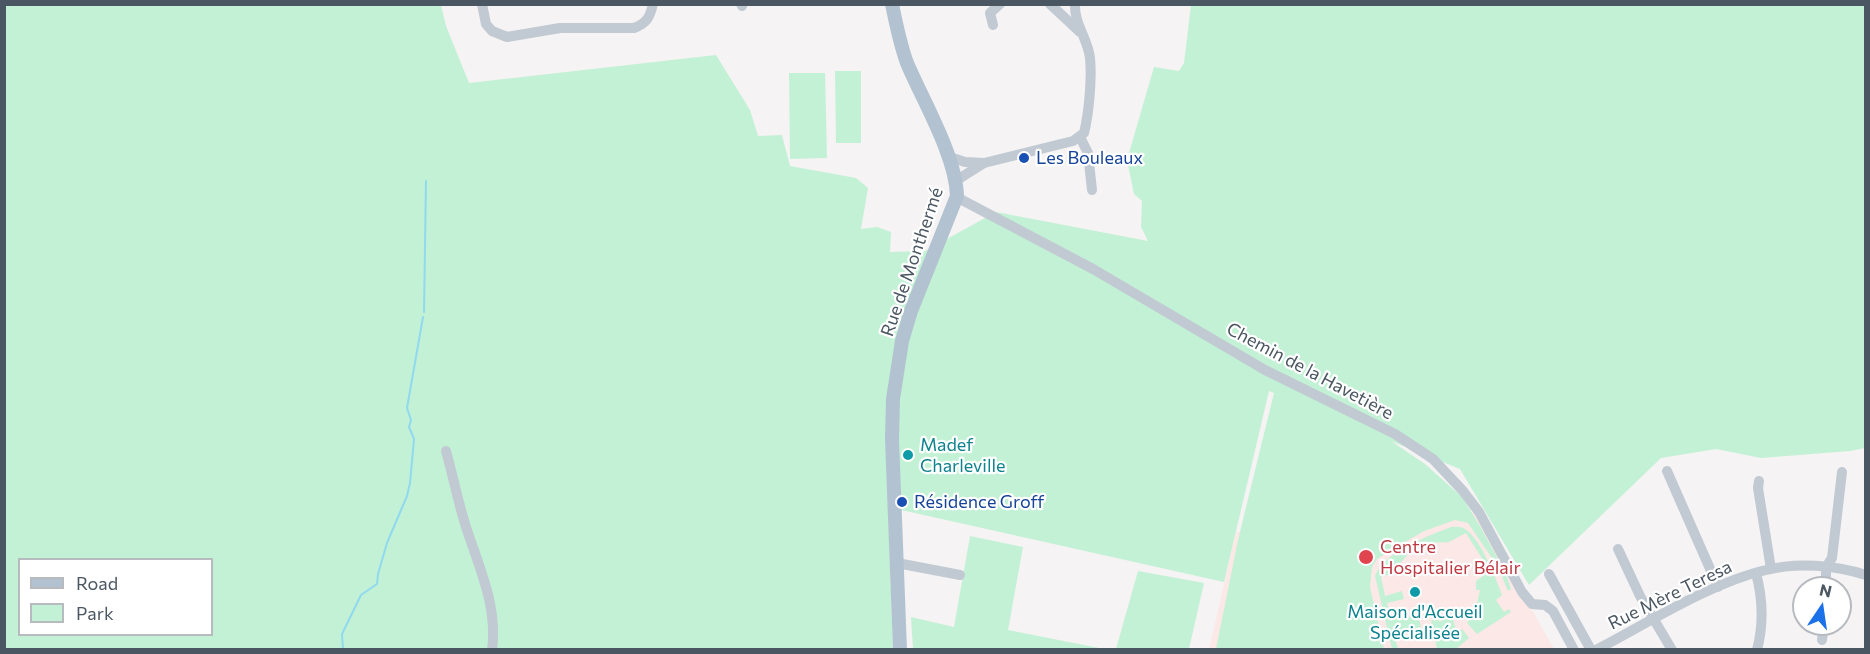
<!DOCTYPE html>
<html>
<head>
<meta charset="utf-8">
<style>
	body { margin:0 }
	#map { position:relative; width:1870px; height:654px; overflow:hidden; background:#f5f3f3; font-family:Commissioner,sans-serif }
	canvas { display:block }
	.frame { position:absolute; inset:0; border:6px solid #4a5661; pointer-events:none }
	.legend { position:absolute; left:18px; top:558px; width:195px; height:78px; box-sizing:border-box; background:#fff; border:2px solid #b7bbc0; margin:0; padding:8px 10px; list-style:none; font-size:18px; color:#4a5661 }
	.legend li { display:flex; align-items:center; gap:12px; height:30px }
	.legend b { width:30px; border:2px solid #b7bbc0 }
	.north { position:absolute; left:1792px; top:576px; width:60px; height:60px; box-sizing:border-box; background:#fff; border:2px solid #b7bbc0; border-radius:50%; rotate:13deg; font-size:16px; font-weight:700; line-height:24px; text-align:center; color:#4a5661 }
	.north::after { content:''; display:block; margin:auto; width:21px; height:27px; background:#1a71e8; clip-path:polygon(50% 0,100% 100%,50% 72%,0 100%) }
</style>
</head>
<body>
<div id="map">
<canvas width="1870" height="654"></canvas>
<div class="frame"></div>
<ul class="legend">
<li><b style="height:8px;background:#b3c2d1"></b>Road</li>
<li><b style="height:16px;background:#c3f1d5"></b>Park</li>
</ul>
<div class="north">N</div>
</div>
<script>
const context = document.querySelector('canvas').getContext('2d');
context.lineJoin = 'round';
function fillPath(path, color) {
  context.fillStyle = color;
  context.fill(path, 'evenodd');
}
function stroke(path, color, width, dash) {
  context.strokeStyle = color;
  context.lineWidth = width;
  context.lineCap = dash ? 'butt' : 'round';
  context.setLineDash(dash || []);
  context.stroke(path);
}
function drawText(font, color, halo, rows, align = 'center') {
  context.font = font + ' Commissioner,sans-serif';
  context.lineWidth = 4.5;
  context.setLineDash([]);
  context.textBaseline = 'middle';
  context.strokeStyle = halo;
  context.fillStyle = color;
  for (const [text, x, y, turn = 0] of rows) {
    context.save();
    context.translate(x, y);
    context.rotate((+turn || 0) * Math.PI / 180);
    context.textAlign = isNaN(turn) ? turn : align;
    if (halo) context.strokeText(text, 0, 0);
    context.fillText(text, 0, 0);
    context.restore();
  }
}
const medical = new Path2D(`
	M1479,512l44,88 10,12 21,37 -345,1 27,-118z`);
const green = new Path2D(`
	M4,5h437l5,21 23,57 247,-28 34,55 8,26 24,-1 8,31 66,12 12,10 -7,41 16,-2 14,5 -1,20 35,-1 71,-39 152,29 -7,-14 1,-26 -8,-7 -7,-34 27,-93 25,4 5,-8 7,-58h674v443l-15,3 -89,7 -45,-9 -55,9 -132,127 -69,-116 -69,-28 34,23 37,33 18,29 26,48 5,15 -3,2 -10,-24 -30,-44 -13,-3 -31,11 -36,21 -11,7 -5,8 -2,20 14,62h-168l22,-109 36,-147 -5,-2 -45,191 -336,-75 5,142 -292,1 -2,-2 -5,2 -589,-1zM20,560h192v74h-192z
	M835,71h26v72h-25z
	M789,73h36l2,85 -37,1z
	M1451,527c4,0 9,-1 14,2 15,9 31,49 37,66l-6,5 8,12 5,-3 2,3 -34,22 -10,-11 9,-15 4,-18h-4v-9l14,-10 -24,-38 -17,9 -21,1 -18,9 -13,15 -2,5 -14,5 4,19 17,-5 2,8 -17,4 4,17 27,-5 3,12 -27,6 4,16h-6l-17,-73c9,-24 53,-40 76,-49z
	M970,536l53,11 -15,83 96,19h-191l-2,-32 43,10z
	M1138,571l66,12 -15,66h-73z
	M1451,613l6,19 5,-3 7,9 -13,11h-19l-6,-28 5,-4 4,5z`);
const stream = new Path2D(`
	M424,312l2,-131
	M343,650l-1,-16 19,-39 16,-11 1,-10 9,-31 20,-47 3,-13 4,-44 -5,-12 2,-7 -4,-12 16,-91`);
const minor = new Path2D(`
	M482,4l4,20 6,7 15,6 53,-9h74c13,-5 16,-11 19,-24
	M741,4l1,2
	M1050,4l30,28
	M993,25l-3,-12 10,-9
	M1080,137l8,16 4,37
	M947,156l18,6 19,1
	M957,180l27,-17 89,-22 11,-8c5,-20 8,-55 6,-75 -2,-19 -16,-34 -15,-54
	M957,196l5,4 131,69 172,101 130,64 38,25 30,32 16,21 43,80 10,12 13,1 8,6 21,39
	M446,451c7,25 12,51 20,76 13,40 32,80 26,123
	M1667,471l51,116
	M1759,481l-1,7 13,81
	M1618,549l22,47 32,54
	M897,563l63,12
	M1756,573c7,26 8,50 1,77
	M1549,574l42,76
	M1826,588v-21l6,-9 10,-86
	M1822,640l2,-16
	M1596,650c52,-27 114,-67 170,-80 31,-8 69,-5 100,5`);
const major = new Path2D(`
	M892,4c4,20 8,40 15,59 16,38 49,93 50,133l-46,115 -9,30 -9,58 -1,40 8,211`);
const markers = [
	[1024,158,6,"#1a4fb4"],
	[908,455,6,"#0f9aa8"],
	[902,502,6,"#1a4fb4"],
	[1366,557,8,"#e0444e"],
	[1415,592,6,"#0f9aa8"]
];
const transitNames = [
	["Les Bouleaux",1036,158],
	["Résidence Groff",914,502]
];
const streetNames = [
	["Rue de Monthermé",912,262,-71],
	["Chemin de la Havetière",1310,371,28],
	["Rue Mère Teresa",1670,595,-26]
];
const cultureNames = [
	["Madef",920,445],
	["Charleville",920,466],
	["Maison d'Accueil",1415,612,"center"],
	["Spécialisée",1415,633,"center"]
];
const healthNames = [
	["Centre",1380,547],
	["Hospitalier Bélair",1380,568]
];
fillPath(medical, '#fce8e6');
fillPath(green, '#c3f1d5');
stroke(stream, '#90d9ee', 2);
stroke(minor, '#c1cad2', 10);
stroke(major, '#b3c2d1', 14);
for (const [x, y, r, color] of markers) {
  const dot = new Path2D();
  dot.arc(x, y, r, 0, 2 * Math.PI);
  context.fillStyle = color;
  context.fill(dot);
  stroke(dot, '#fff', 2);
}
drawText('18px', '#164399', '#fff', transitNames, 'left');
drawText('18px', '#4a5661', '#fff', streetNames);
drawText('18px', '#0d838f', '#fff', cultureNames, 'left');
drawText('18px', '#be3a42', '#fff', healthNames, 'left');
</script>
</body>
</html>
